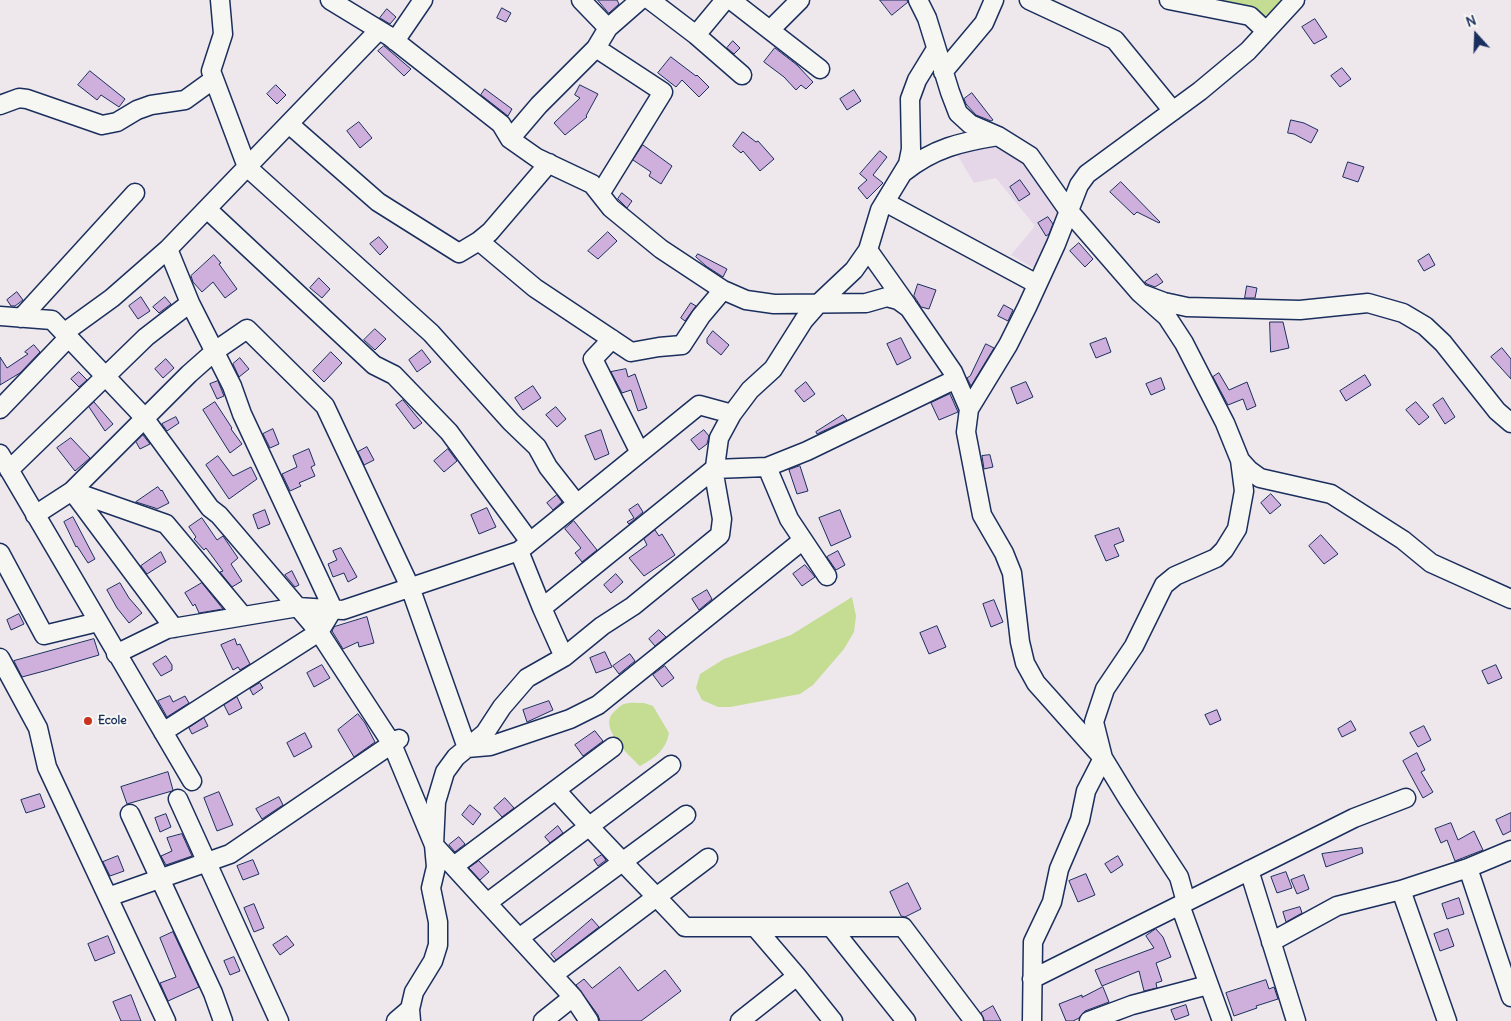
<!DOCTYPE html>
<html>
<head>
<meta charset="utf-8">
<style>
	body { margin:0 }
	#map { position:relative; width:1511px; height:1021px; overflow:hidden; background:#eee8ed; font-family:Delius,sans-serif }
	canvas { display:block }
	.north { position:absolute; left:1451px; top:10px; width:50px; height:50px; -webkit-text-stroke:4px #f6f6f2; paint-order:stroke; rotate:340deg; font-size:14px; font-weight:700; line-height:20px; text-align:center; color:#1b2f5e }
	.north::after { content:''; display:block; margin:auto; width:18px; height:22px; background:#1b2f5e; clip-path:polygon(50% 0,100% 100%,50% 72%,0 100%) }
</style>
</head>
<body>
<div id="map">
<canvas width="1511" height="1021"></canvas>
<div class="north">N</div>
</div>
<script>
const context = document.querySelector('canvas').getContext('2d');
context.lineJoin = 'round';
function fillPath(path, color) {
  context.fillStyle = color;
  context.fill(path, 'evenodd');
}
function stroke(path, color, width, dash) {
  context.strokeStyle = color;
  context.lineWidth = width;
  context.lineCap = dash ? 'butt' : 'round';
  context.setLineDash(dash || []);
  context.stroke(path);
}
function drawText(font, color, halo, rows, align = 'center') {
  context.font = font + ' Delius,sans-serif';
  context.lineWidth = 4;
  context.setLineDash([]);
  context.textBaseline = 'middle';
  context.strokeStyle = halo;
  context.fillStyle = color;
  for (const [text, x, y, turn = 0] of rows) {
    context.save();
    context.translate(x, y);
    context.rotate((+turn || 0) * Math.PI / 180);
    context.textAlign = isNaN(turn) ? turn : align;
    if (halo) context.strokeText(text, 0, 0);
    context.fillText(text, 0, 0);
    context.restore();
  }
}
const built = new Path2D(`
	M998,136l32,20 38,54 -25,63 -32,-18 24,-29 -39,-48 -22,5 -22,-37z`);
const green = new Path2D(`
	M1200,0h83l-20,18z
	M852,597l4,19 -2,16 -10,17 -31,36 -13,9 -70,13h-12l-16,-7 -6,-12 4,-14 24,-15 67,-24z
	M644,703l9,3 16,27c-3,17 -14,25 -29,33 -11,-11 -44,-40 -25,-55 3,-3 6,-6 9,-7 6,-2 14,-1 20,-1z`);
const building = new Path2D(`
	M598,0h19l2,4 -10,9z
	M880,0h27l1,2 -16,13z
	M502,8l9,5 -5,9 -9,-4z
	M387,9l9,8 -6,7 -10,-6z
	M1315,19l12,18 -13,7 -12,-17z
	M733,41l7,7 -6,6 -7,-6z
	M384,46l27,23 -7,7 -26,-25z
	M775,48l22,17 16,17 -7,7 -5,-4 -5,5 -12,-13 -20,-15z
	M671,57l25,19 1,-1 12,12 -10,10 -17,-17 -6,7 -18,-14z
	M1342,68l9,11 -11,8 -9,-11z
	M90,71l35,28 -6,8 -18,-12 -4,5 -19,-15z
	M276,85l10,10 -9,9 -10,-10z
	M580,85l18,9 -12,22 1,1 -22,18 -11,-12 26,-25 -5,-3z
	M485,89l27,20 -4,7 -27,-21z
	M854,90l7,11 -14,9 -7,-11z
	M972,93l21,27 -2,1 -15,-6 -10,-11 -2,-5z
	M1291,120l13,3 14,7 -7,13 -17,-9 -6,-1z
	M359,122l13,16 -12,10 -13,-17z
	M743,132l13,10 2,-1 16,18 -14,12 -17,-20 -2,2 -8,-7z
	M643,145l29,21 -11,18 -12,-8 2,-4 -18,-12z
	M880,151l7,6 -14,18 10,8 -16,16 -9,-11 9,-8 -7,-6z
	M1348,162l16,5 -6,15 -15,-5z
	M1020,180l10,14 -11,7 -9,-14z
	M1121,182l39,40 -1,1 -22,-11 -3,3 -24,-23z
	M622,193l10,8 -5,7 -9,-9z
	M1048,217l5,7 -4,10 -3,2 -8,-13z
	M608,232l9,9 -19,18 -10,-8z
	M379,237l9,10 -8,8 -10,-11z
	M1079,243l14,16 -8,8 -15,-16z
	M698,254l29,15 -4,8 -17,-11 -10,-9z
	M1429,254l6,11 -11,6 -6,-10z
	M214,255l7,8 -2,1 18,25 -12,9 -12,-16 -11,10 -9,-10 -2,-6z
	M1157,274l6,8 -8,5 -8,-3 -2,-2z
	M319,278l11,11 -8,9 -12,-10z
	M918,284l18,6 -7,19 -8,-2 -7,-11z
	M1247,286l10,2 -2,10h-10z
	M17,292l6,8 -8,6h-4l-4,-6z
	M141,297l9,14 -12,8 -9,-13z
	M165,297l6,7 -12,9 -6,-6z
	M691,303l5,3 -11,15 -4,-3z
	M1004,305l9,5 -5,11 -10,-5z
	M1270,322h13l6,26 -18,4z
	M375,329l11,10 -11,11 -11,-10z
	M713,331l16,14 -8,10 -14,-12v-4z
	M901,338l10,20 -14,7 -10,-21z
	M1106,338l5,14 -15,6 -6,-14z
	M986,344l8,4 -23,38 -4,-8 3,-2z
	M34,345l6,7 -20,21 -20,12v-28l7,11 21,-14 -3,-2z
	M1502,348l9,11v20l-20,-22z
	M422,350l9,12 -14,10 -8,-12z
	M331,352l11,11 -18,19 -11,-11z
	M240,358l9,11 -10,8 -6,-13z
	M166,359l8,9 -11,10 -8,-9z
	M626,369l2,8 7,-3 12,34 -9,3 -7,-21 -9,3 -11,-21z
	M79,372l8,8 -8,7 -8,-8z
	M1219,373l10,17 18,-8 9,24 -9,4 -4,-11 -15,6 -15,-28z
	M1365,375l6,10 -25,16 -6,-10z
	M1161,378l4,11 -14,6 -5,-11z
	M218,381l6,15 -7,3 -7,-15z
	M806,382l9,12 -11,8 -9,-11z
	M1026,382l7,15 -16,7 -6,-16z
	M533,386l8,12 -18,12 -8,-12z
	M950,394l8,18 -19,8 -8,-17z
	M1443,398l12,19 -10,7 -12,-19z
	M403,400l19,23 -8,6 -18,-24z
	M94,402l19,22 -8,7 -16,-24z
	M215,402l17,26 -1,1 11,15 -12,9 -27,-43z
	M1416,402l13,15 -10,8 -13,-15z
	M556,407l10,12 -9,8 -11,-12z
	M843,415l4,5 -30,14 -1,-2z
	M176,417l3,6 -12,8 -5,-7z
	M273,429l6,15 -9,4 -7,-14z
	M601,430l8,24 -14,6 -10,-24z
	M704,430l5,6 -2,8 -8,6 -8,-10z
	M143,435l7,9 -10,5 -4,-7z
	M71,438l19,20 -15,13 -18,-23z
	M367,447l7,13 -10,5 -6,-13z
	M309,449l6,16 -4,2 4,9 -16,7 2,3 -11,5 -8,-17 15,-7 -4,-11z
	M448,449l9,12 -13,11 -10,-11z
	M990,455l3,12 -9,2 -2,-13z
	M218,456l15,20 18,-9 6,12 -28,20 -23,-34z
	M800,466l8,25 -11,3 -8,-24z
	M158,487l3,4 1,-1 7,13 -12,6 -2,-1 -19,-6z
	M1271,494l10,11 -11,9 -9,-11z
	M557,495l5,7 -9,8 -6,-7z
	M638,504l5,8 -14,12 -2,-2 7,-4 -5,-8z
	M487,508l9,19 -17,7 -8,-19z
	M265,510l5,14 -12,5 -5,-14z
	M840,510l11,27 -20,9 -12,-28z
	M73,517l22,42 -7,4 -11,-17 -1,1 -12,-25z
	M202,518l15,22 6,-4 15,22 -7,6 11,17 -10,6 -12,-15 3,-1 -17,-23 -2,2 -10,-11 2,-2 -7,-10z
	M574,521l23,29 -15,12 -7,-9 6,-5 -16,-19z
	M1119,528l5,13 -10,4 5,11 -13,5 -11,-25z
	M655,530l4,6 3,-2 13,21 -31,21 -15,-18 18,-13 -3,-6z
	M1321,535l17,19 -14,10 -15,-18z
	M341,548l16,29 -9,5 -4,-9 -11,4 -5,-13 9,-4 -4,-9z
	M838,551l7,14 -9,5 -9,-13z
	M161,552l5,10 -19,12 -6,-8z
	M805,565l10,12 -13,9 -9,-12z
	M292,571l7,14 -4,2 -10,-12z
	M616,574l7,8 -12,11 -7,-8z
	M120,583l9,15 13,15 -13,10 -12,-15 -10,-18z
	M202,583l21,26 -24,4 -4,-9 -2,2 -8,-13z
	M707,590l5,9 -13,11 -7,-11z
	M994,600l9,22 -12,5 -8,-23z
	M19,614l5,10 -13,6 -4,-10z
	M367,617l7,26 -15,4 -1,-5 -15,7 -11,-18 2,-4z
	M937,626l9,21 -17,7 -9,-21z
	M659,630l7,7 -11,9 -6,-7z
	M94,639l5,16 -51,15 -26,7 -8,-16z
	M235,639l2,6 3,-1 10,20 -10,6 -2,-3 -5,3 -12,-25z
	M605,652l7,15 -16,6 -6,-15z
	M630,654l5,7 -16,13 -6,-8z
	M166,656l6,9v5l-11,6 -8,-12z
	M322,665l8,13 -16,9 -7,-14z
	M1496,665l6,13 -14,6 -6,-13z
	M665,666l9,12 -12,9 -9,-12z
	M260,683l3,5 -10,7 -3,-6z
	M170,696l3,6 12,-6 4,7 -22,14 -9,-16z
	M237,697l5,11 -13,7 -5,-10z
	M549,701l4,9 -26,12 -4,-12z
	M1217,710l4,10 -11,5 -5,-10z
	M358,714l7,9 10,19 -21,15 -16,-27z
	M204,718l4,8 -16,8 -3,-6z
	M1351,721l5,9 -14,7 -4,-8z
	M1424,726l7,14 -13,7 -8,-14z
	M595,731l8,10 -20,15 -8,-11z
	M305,733l7,14 -18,10 -7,-14z
	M1417,753l8,17 -4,2 12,20 -10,6 -20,-37z
	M168,772l5,18 -1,1 -45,13 -6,-17z
	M219,792l14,33 -16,6 -13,-33z
	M40,794l5,13 -19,6 -5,-13z
	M279,797l4,8 -21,14 -6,-10z
	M505,798l9,10 -12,9 -8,-9z
	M470,805l11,9 -8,11 -11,-10z
	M1511,813v18l-8,4 -7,-15z
	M166,814l5,13 -11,5 -5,-14z
	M1451,823l7,17 16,-9 9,19 -28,11 -8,-21 -6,3 -6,-14z
	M558,826l5,7 -13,10 -5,-6z
	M182,834l10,22 -26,9 -5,-9 11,-5 -5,-13z
	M459,837l6,7 -10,8 -6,-7z
	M1362,848l1,5 -37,14 -4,-13z
	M602,855l4,5 -8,6 -4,-6z
	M118,856l6,15 -14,5 -7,-14z
	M1118,856l5,9 -12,8 -6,-9z
	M253,860l6,14 -16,6 -6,-14z
	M479,861l10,11 -9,8 -11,-12z
	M1286,872l6,16 -15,5 -6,-16z
	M1086,874l9,21 -17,7 -9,-21z
	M1304,875l5,14 -12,5 -6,-14z
	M908,883l13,26 -16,8 -4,-1 -11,-24z
	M1459,898l5,16 -17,5 -5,-15z
	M254,904l10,24 -10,4 -10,-24z
	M1300,907l2,6 -16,9 -3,-10z
	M592,919l7,8 -43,33 -5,-6z
	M1156,929l7,8 8,20 -15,6 6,18 -6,2 1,5 -13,3 -5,-20 -37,15 -7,-16 59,-22 -8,-12z
	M1448,929l6,17 -14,5 -6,-17z
	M173,932l26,55 -31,14 -8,-18 16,-6 -16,-39z
	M108,936l7,17 -20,8 -7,-17z
	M287,936l7,9 -14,10 -7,-10z
	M234,957l6,14 -10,4 -6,-14z
	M620,967l18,24 27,-21 16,21 -40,30h-41l-2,-6 -22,-30 8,-6 8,9z
	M1266,980l3,9 5,-2 4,12 -22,7 1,2 -23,8 -8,-23z
	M1103,987l6,15 -24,9 -6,7 -6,3h-7l-7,-17 23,-9v2z
	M131,995l10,26h-20l-8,-19z
	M1186,1005l3,10 -14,5 -4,-10z
	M993,1006l8,15h-17l-3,-8z`);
const minor = new Path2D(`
	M220,0l3,34 -12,37 36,96 184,166 80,89 26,25 11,20 29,37
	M330,0l59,36 112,88 9,15 27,19 55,26 19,24 50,41 62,41 23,10 28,4 92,-1 21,-6 11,3 11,8 44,64 16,37
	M581,0l27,28
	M650,0l46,35 46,40
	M731,0l89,69
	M918,0l9,18 23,74 8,21 12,11 28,12 32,20 38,54 72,83 24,9 23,5 113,3 68,-7 35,10 22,13 18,17 54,68 14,12
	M1029,0l86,40 58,71
	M1169,0l81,16 16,15
	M770,30l30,-30
	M696,35l29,-35
	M395,41l28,-41
	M596,48l67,44 -63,102
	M943,72l41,-49 10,-23
	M0,105l19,-7 8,1 75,26 15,-3 20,-12 14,-5 34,-5 29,-21
	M289,124l89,78 81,51 20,-12 56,47 96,64 28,-5 23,-2 19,-29 22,-26
	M510,139l29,-34 57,-57 12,-20 32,-28
	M904,172c30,-24 57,-30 94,-36
	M885,202l152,82
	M207,209l167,156 20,10 55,57 81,110
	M479,241l11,-9 59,-69
	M168,249l22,54
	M868,250l39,55
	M0,316l52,4 90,95 68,93 9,7 100,117 73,112 42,101 139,152 16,24
	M21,318l114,-125
	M65,332l47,-34 56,-49 211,-219
	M612,339l-19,20 47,94
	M0,409l69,-72
	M0,454l192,327
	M1240,460l9,10 11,8 71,16 72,46 28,23 80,36
	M9,470l137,-133 44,-34 42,83 10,28 91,195 -14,23 -156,100
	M35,515l37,-24 94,33 77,92
	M519,551l23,57 22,49
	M0,553l44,82 54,-13
	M827,576l-38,-57 -22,-52 40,-16 149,-72
	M542,608l172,-139 53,-2
	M174,628l-102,-137 117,-117 26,-23 32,-22 78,77 85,181 57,161 23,-2 80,-27 28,-14 205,-165
	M116,654l51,-25 131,-22 45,3 176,-59 180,-146 33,9
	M0,658l38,70 9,39 119,254
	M556,790c41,47 86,91 129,137h218l71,94
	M178,799l101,222
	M130,814l83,179 10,28
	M454,866l159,-119
	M1468,868l43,129
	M1249,870l47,151
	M1401,890l46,131
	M108,897l122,-43 169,-115
	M1186,902l-7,-25 -51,-78 -25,-41 -67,-75 -11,-20 -5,-21 -8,-69 -8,-20 -22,-38 -16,-83 3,-23 39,-64 19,-38 29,-63 23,-59 8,-11 113,-83 48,-40 47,-51
	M487,903l184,-138
	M1180,905l42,116
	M755,927l42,49 36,45
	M831,927l75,94
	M519,938l167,-123
	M1271,942l66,-36 64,-16 67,-22 43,-18
	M553,975l155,-117
	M1032,979l322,-161 52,-20
	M396,1021l14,-12
	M411,1021l-1,-12 4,-17 19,-31 5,-16v-23l-7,-34 5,-21 -2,-22 2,-43 9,-30 11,-15 29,-24 17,-26 25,-29 37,-21 38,-31 31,-20 87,-71 2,-16 -8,-45 5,-36 13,-24 18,-24 23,-21 31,-49 15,-17 35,-33 14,-20 12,-40 28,-46 3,-15 -1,-50 7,-19 19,-31
	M543,1021l30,-24
	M740,1021l57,-45
	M1032,1021l1,-79 19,-40 7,-33 21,-49 6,-29 17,-33 -9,-36 11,-33 29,-43 30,-61 11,-9 41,-18 8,-8 13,-21 7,-38 -4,-31 -15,-37 -41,-80 -17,-26 -27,-24
	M1089,1021l43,-16 76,-20`);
const markers = [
	[88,721,5,"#c8321e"]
];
const poiNames = [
	["Ecole",98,721]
];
fillPath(built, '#e5d7e8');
fillPath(green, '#c4dd93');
fillPath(building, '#cfafdb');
stroke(building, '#1b2f5e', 1);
stroke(minor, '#1b2f5e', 21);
stroke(minor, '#f6f6f2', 18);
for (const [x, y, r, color] of markers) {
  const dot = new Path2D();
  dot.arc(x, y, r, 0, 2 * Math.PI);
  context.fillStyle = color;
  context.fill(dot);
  stroke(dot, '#f6f6f2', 2);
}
drawText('bold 12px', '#1b2f5e', '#f6f6f2', poiNames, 'left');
</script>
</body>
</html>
